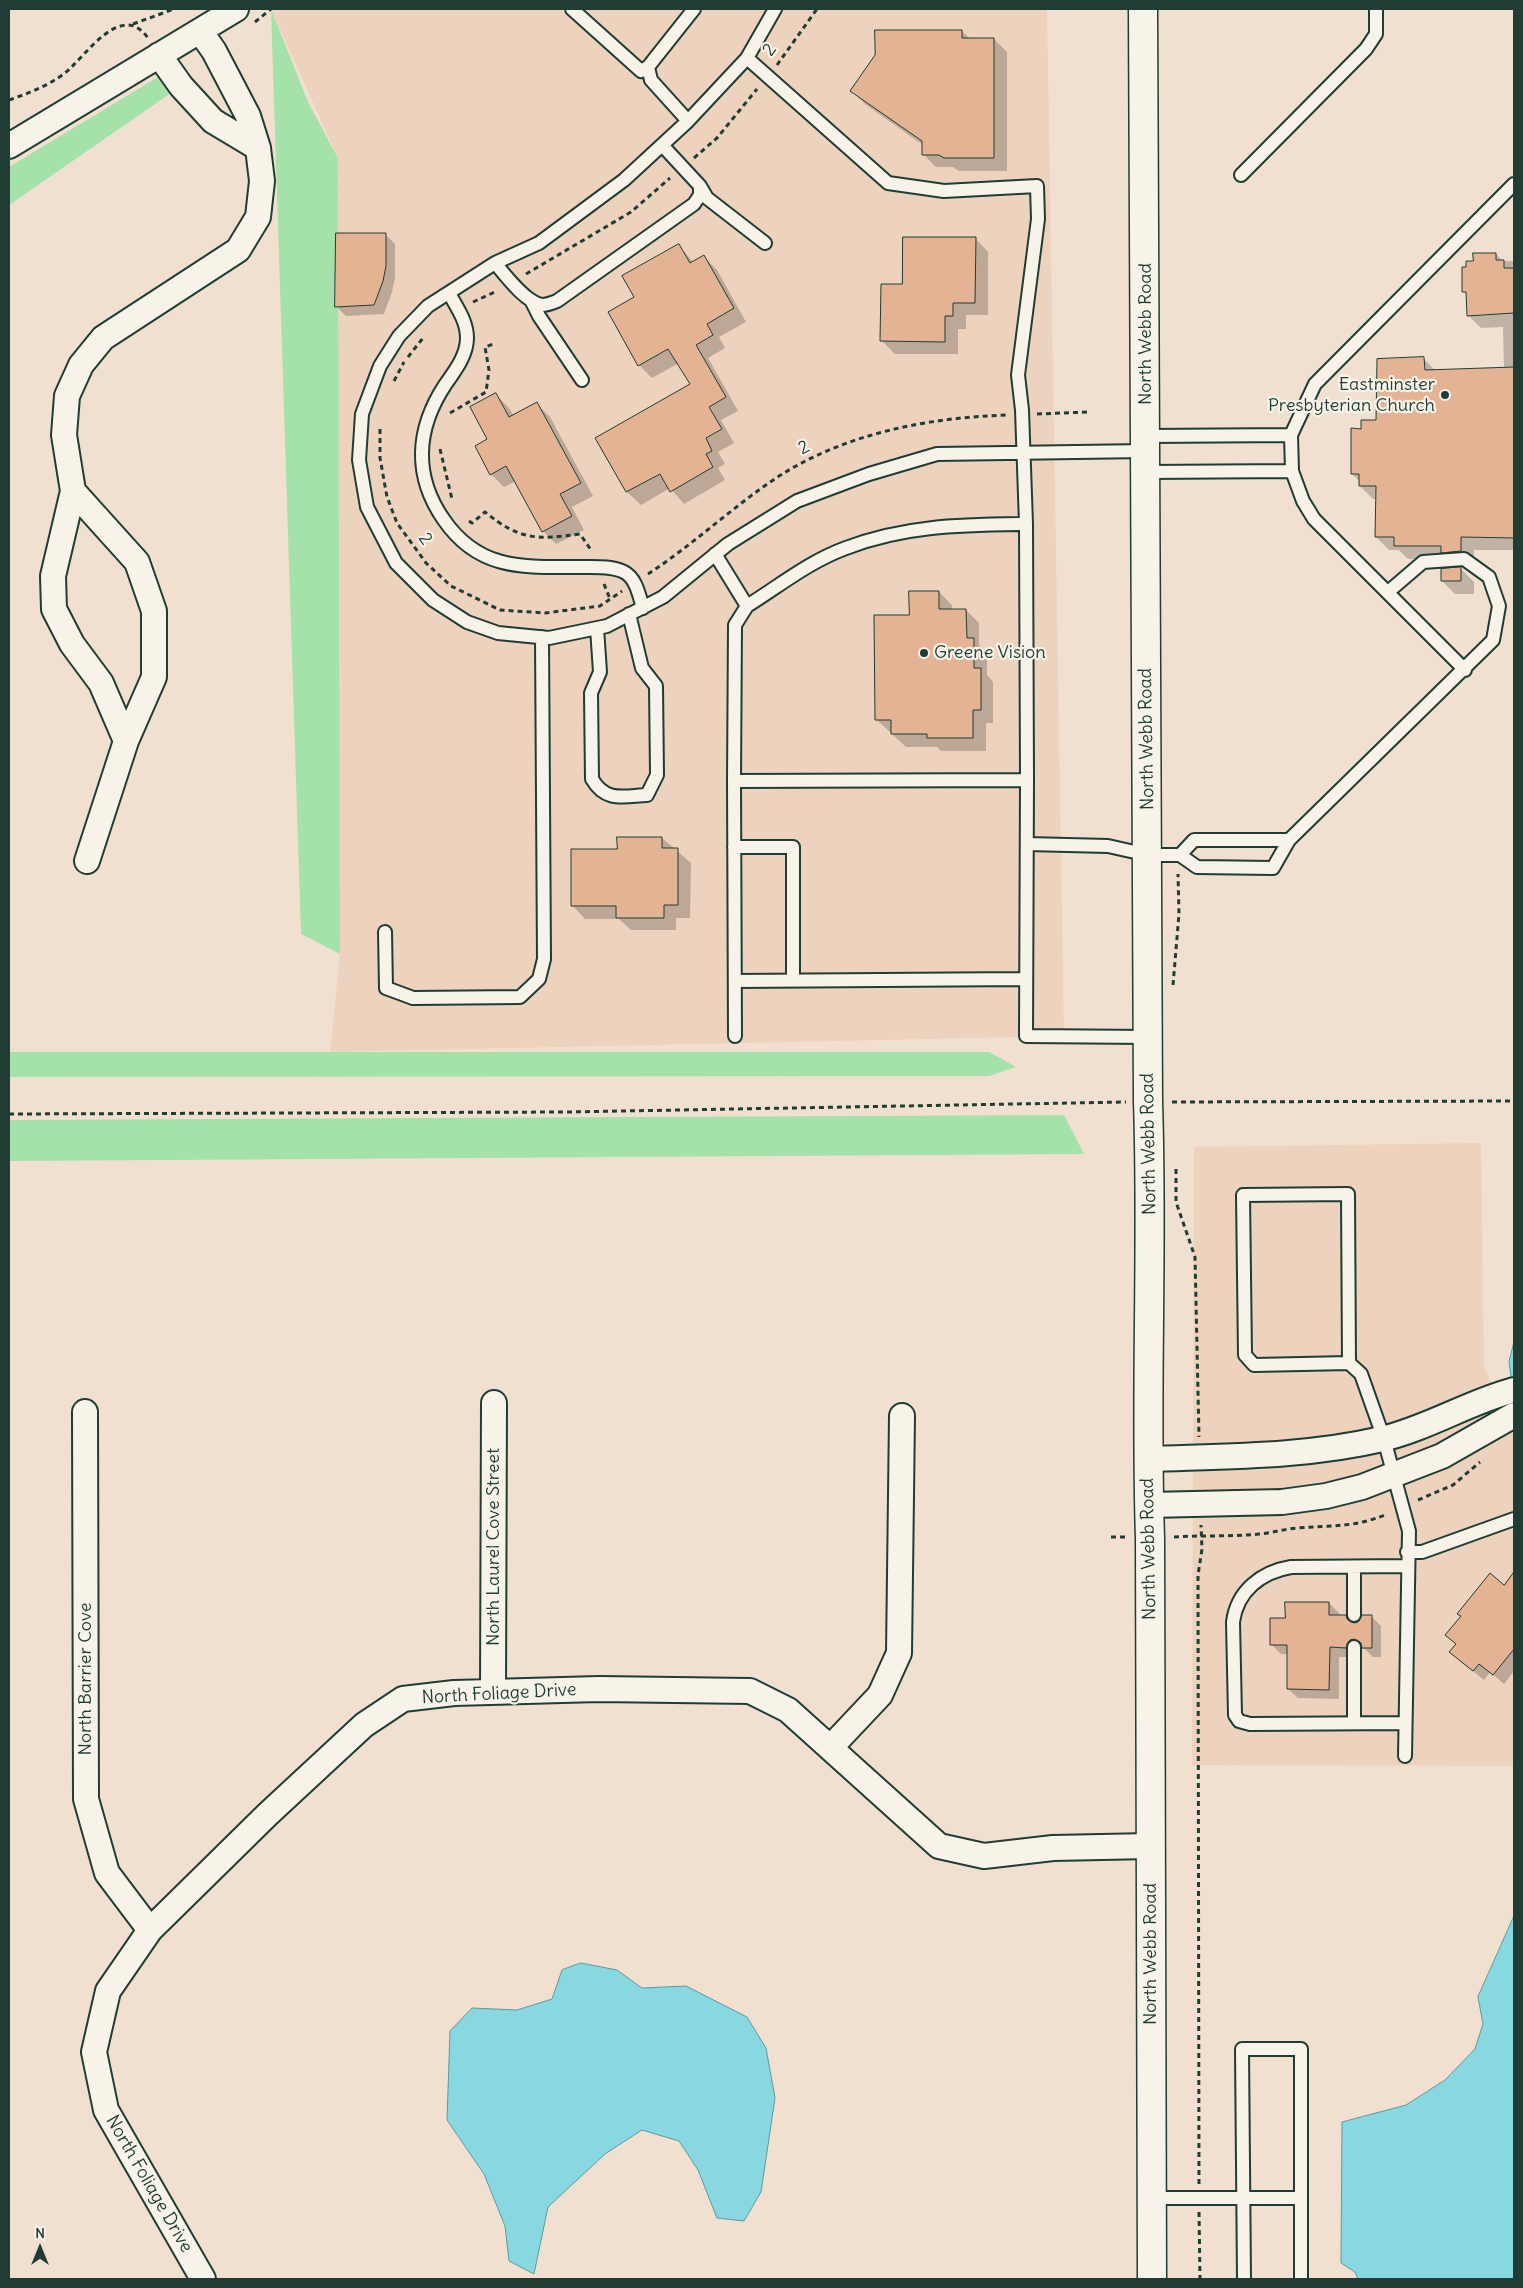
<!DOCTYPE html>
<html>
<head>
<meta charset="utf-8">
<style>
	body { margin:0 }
	#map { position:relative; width:1523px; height:2288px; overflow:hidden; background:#f1e0cf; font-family:Delius,sans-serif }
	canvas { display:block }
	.frame { position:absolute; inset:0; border:10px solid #1f3d34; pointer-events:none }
	.north { position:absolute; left:15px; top:2223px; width:50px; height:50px; -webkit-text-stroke:4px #f7f3e8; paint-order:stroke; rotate:0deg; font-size:14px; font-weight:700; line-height:20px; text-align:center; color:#1f3d34 }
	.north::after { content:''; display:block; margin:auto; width:18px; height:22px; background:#1f3d34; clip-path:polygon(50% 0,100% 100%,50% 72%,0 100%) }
</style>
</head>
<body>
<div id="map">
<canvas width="1523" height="2288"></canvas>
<div class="frame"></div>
<div class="north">N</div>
</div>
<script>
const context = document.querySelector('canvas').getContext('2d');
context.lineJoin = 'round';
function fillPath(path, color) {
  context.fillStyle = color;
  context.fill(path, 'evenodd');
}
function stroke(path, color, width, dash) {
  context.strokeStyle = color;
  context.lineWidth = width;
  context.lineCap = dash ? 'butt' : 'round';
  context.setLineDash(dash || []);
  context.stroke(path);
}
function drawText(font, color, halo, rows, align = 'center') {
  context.font = font + ' Delius,sans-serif';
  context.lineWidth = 4.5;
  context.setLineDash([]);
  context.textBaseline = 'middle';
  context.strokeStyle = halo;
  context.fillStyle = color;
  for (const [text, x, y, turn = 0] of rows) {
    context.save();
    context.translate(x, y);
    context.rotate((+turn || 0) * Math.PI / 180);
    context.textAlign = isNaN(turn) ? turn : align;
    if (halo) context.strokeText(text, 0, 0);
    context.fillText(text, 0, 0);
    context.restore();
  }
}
const built = new Path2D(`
	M271,9h776l17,1027 -734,16 10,-98 -2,-796z
	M1481,1143l3,223 30,70v330l-322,-1 2,-618z`);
const green = new Path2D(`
	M271,9l37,93 30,56 2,796 -39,-20z
	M158,77l23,9 -172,119v-38z
	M9,1052h980l27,15 -27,9 -980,1z
	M1064,1115l20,39 -1075,7v-41z`);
const water = new Path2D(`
	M1514,1342v57l-5,-37z
	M1514,1916v363h-156l-3,-7 -14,-9 1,-141 64,-17 39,-25 30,-31 8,-25 -5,-27z
	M581,1963l36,7 25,18 44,-2 61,31 19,31 9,50 -14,94 -17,29 -27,-3 -19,-48 -19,-29 -37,-11 -37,24 -57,53 -14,67 -25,-13 -4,-35 -21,-52 -37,-54 3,-89 22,-23 45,2 35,-11 10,-29z`);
const shadow = new Path2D(`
	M962,31l8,8h24l13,13v119h-48l-6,-4h-17l-13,-13v-9l-58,-41 -13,-13z
	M385,234l10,10v33l-3,15 -8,22 -38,2 -10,-10z
	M975,238l13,14v63h-22v14h-8v25h-63l-13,-13 21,-56z
	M679,246l15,17 10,-6 13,13 29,52 -27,15 6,11 -17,10 30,53 -17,9 13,23 -16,9 7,12 -7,4 7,12 -41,24 -14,-16 -29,17 -14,-13 -30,-54 95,-53 -13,-22 -27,15 -13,-13 -3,-67z
	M1496,254l7,7h11v289h-40v14l-25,-5h-41l-9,-9h-10l-13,-13 1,-38h-4l-13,-13v-4l-8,-8 10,-44 16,-9 45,-63 13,13 68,-2 -1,-42 -22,1 -13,-13v-19l-4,-4 3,-24 7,-6z
	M496,395l13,13 5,8 23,-12 13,13 43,79 -21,11 12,23 -28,14 -13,-13 -27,-50 -12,6 -13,-13 -2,-34z
	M1461,569l13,13v12h-19l-13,-13z
	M939,592l13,13v5h14l13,13v22l8,7v23l6,7v41h-7v28h-45l-4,-4h-31l-30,-28 34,-103z
	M662,838l29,25 -1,55h-14v12h-45l-12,-11h-34l-13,-14 46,-55z
	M1510,1579l4,4v88l-10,13 -14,-12 -6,8 -24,-19 -9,-9 6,-7 -10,-10z
	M1329,1603l10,10v3h6l9,8 17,-8 10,10v31h-8l-9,-9 -5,2 -3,7h-17v42l-41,-1 -10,-9v-35h-7l-10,-10 15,-25z`);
const building = new Path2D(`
	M875,30h87v8h32v120h-50l-5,-3h-17v-14l-72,-50 25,-36z
	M336,233h50v33l-3,15 -9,24 -39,2z
	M903,237h73l-1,66h-22v13h-8v26l-65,-1 1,-57h21z
	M679,244l11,19 14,-8 30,53 -27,16 6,11 -17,10 30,52 -17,10 13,22 -16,9 6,13 -6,3 7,13 -43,25 -10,-18 -34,18 -31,-54 95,-54 -22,-35 -30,17 -30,-54 26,-15 -12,-21z
	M1473,253h23v7h8v8h10v45l-47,3 -1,-24h-4v-25h4v-6h7z
	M1424,357l1,13 89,-3v171l-53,-1v14l-20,2v-7h-47v-9h-19l1,-51h-17v-12h-8v-46l10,1v-9h15l1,-61z
	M496,393l13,24 28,-15 44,81 -21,11 12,22 -30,16 -36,-66 -16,9 -15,-29 12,-7 -17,-32z
	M1461,567v14h-20v-12z
	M909,591h30v18h27l1,29h7v30h7v42h-8v28h-46v-4h-36v-14h-16l-1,-105h35z
	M617,837h45v11h16v57h-14v13h-48v-12h-45v-57h46z
	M1514,1572v77l-21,26 -14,-11 -6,7 -24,-19 7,-8 -11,-9 16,-19 -4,-2 33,-41 14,12z
	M1285,1602h44v13h17l1,4 7,4 4,-1 4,-7h10v33h-10l-1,-5 -7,-4 -4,1 -4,8 -16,-1 -1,43 -42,-1v-44h-17v-27h15z`);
const path = new Path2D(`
	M255,22l16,-13
	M133,24l41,-15
	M777,65l40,-56
	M9,100c20,-7 39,-14 56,-27 21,-17 56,-73 83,-35
	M694,158l23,-20 40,-49
	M526,274l105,-62 39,-34
	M473,302l24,-11
	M408,357l15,-19
	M394,381l10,-19
	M450,413l36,-21 3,-22 -4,-23 11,-4
	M1037,414l52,-2
	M380,429v29l7,39 10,26 29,40 25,23 49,24 45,3 55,-7 22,-15
	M440,449l12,50
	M469,521l3,2 13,-11c34,28 52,28 95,22l11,16
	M648,574c40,-26 76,-59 115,-87 70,-51 158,-69 243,-72
	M604,584l6,15
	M1173,985l6,-71 -1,-40
	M1172,1102l342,-1
	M9,1114l558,-2 559,-10
	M1176,1169v33l19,55 4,180
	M1418,1500l35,-15 27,-23
	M1111,1537h17
	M1174,1537c28,-2 57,0 85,-3 13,-1 25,-5 38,-6 35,-3 57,0 90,-14
	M1199,2184l-1,-609 4,-26 -1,-24
	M1199,2212l1,67`);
const lane = new Path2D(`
	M572,9l69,62 7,-4
	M775,9l-28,49 -59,63 -64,59 -85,63 -44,20 -67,43 -29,30 -19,30 -18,48 -3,46 8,47 29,56 37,37 34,22 31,11 51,5 58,-12 56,-29 65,-53 69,-43 72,-27 68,-20 209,-3
	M747,58l141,125 56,8 93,-5 1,33 -20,156 4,35 4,114 1,256 -293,1 1,-156 12,-19
	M688,121l-37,-41 -3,-13 46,-58
	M1241,175l125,-126 10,-15v-25
	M700,186l7,12 58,45
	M495,263c10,12 31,40 47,42 5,0 10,-2 15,-4l137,-97 6,-9v-9l-38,-41
	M449,293c8,15 18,28 18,45 0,18 -13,34 -22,47 -29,44 -32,91 -1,135 36,52 82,47 139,47 12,0 30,-1 41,5 12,6 15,23 19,36
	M531,300l8,16 43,64
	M1147,436l144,-1
	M1146,472l146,-1
	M715,554l32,52c32,-20 63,-45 99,-58 60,-23 116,-23 180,-24
	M597,628l3,44 -9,21 1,86c14,24 32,17 55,16l10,-20 -1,-89 -14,-18 -13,-54
	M1465,670l-151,-151 -11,-18 -11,-30 -1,-36 24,-51 199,-200
	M1027,780l-1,256 122,1
	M734,781l1,255
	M1027,844l81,2 40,9h32l17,12 76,1 16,-28 204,-200 6,-34 -10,-29 -25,-18 -41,3 -35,30
	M734,847h59v133
	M1180,855l14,-15h95
	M385,932l1,56 27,10 107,-1 19,-18 5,-20 -2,-322
	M735,981l291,-2
	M1349,1363l-95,2 -9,-10 -2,-160 105,-1 1,169 12,11 23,65 25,92 -4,225
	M1407,1552h15l92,-33
	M1354,1567v48
	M1354,1647v76
	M1405,1723l-155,1 -11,-3 -4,-6 -2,-93c4,-31 28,-50 58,-55l115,-1
	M1152,2198h149
	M1244,2279l-2,-230h59v230`);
const street = new Path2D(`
	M159,55l22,31 32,35 45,27
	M9,146l227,-137
	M73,491l64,71 17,49v66l-28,64 -39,120
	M126,741l-25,-58 -29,-39 -18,-35 -1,-33 20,-85 -9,-56 3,-39 14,-31 22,-27 135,-88 20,-33 4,-36 -4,-33 -10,-32 -34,-65 -14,-20
	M85,1412l1,387 21,74 43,57
	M1148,1459c78,-3 157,-2 234,-20 46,-11 87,-37 132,-49
	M1149,1505l133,-3 44,-6 36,-9 80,-31 72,-41
	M493,1692l1,-289
	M830,1748l50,-53 19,-42 3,-237
	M203,2279l-97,-169 -12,-58 14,-61 42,-61 118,-116 96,-89 39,-26 51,-6 145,-4 151,2 38,19 151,136 45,10 69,-8 97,-2`);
const secondary = new Path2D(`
	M1143,9l5,1093c5,145 -3,290 2,436l2,741`);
const markers = [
	[1445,395,5,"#1f3d34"],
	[924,653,5,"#1f3d34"]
];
const streetNames = [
	["2",770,50,-53],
	["North Webb Road",1146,334,-90],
	["2",804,448,-27],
	["2",425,539,55],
	["North Webb Road",1147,739,-91],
	["North Webb Road",1149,1144,-91],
	["North Laurel Cove Street",494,1547,-90],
	["North Webb Road",1149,1549,-91],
	["North Barrier Cove",86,1679,-90],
	["North Foliage Drive",499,1694,-3],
	["North Webb Road",1151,1954,-90],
	["North Foliage Drive",149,2184,60]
];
const poiNames = [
	["Eastminster",1435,385],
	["Presbyterian Church",1435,406],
	["Greene Vision",934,653,"left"]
];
fillPath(built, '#edd2bd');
fillPath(green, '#a4e2aa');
fillPath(water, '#87d8e0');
stroke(water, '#5d9a9b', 1);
fillPath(shadow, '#0003');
fillPath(building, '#e3b394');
stroke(building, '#1f3d34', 1);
stroke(lane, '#1f3d34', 16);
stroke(street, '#1f3d34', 28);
stroke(secondary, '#1f3d34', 31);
stroke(path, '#1f3d34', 3, [5, 4]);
stroke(lane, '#f7f3e8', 12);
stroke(street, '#f7f3e8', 24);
stroke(secondary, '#f7f3e8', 28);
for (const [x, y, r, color] of markers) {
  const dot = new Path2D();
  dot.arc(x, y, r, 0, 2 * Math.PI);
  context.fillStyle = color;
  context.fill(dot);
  stroke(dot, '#f7f3e8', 2);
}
drawText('18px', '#1f3d34', '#f7f3e8', streetNames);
drawText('18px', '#1f3d34', '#f7f3e8', poiNames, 'right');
</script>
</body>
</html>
